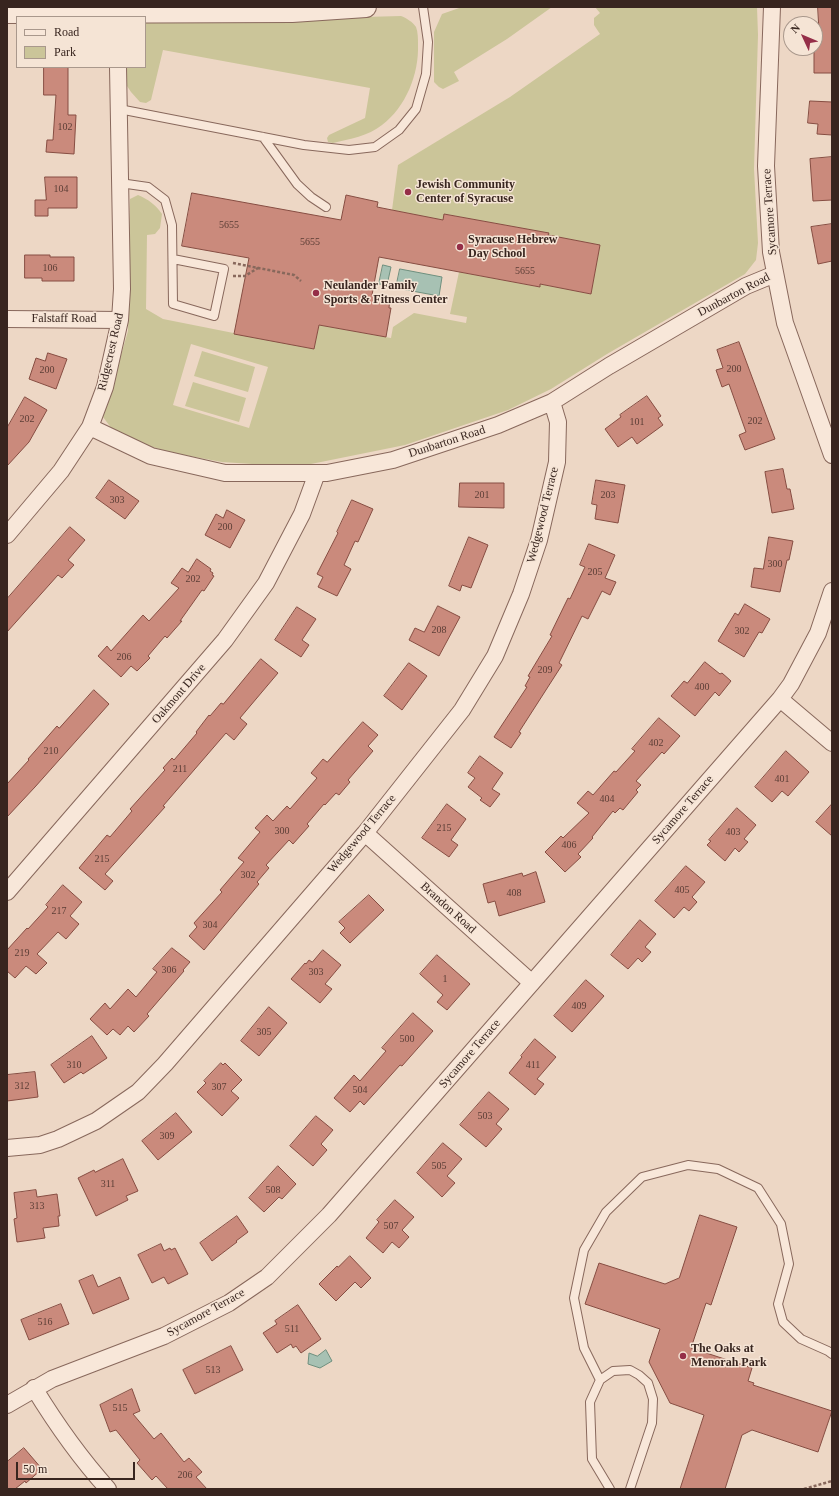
<!DOCTYPE html>
<html>
<head>
<meta charset="utf-8">
<style>
	body { margin:0 }
	#map { position:relative; width:839px; height:1496px; overflow:hidden; background:#edd7c5; font-family:Georgia,serif }
	canvas { display:block }
	.frame { position:absolute; inset:0; border:8px solid #38251f; pointer-events:none }
	.legend { position:absolute; left:16px; top:16px; width:130px; height:52px; box-sizing:border-box; background:#f5e4d5; border:1px solid #a9988c; margin:0; padding:5px 7px; list-style:none; font-size:12px; color:#38251f }
	.legend li { display:flex; align-items:center; gap:8px; height:20px }
	.legend b { width:20px; border:1px solid #a9988c }
	.north { position:absolute; left:783px; top:16px; width:40px; height:40px; box-sizing:border-box; background:#f5e4d5; border:1px solid #a9988c; border-radius:50%; rotate:314deg; font-size:11px; font-weight:700; line-height:16px; text-align:center; color:#38251f }
	.north::after { content:''; display:block; margin:auto; width:14px; height:18px; background:#952e48; clip-path:polygon(50% 0,100% 100%,50% 72%,0 100%) }
	.scale { position:absolute; left:16px; top:1462px; width:119px; height:18px; box-sizing:border-box; border:2px solid #38251f; border-top:0; padding-left:5px; font-size:12px; line-height:14px; white-space:nowrap; color:#38251f; -webkit-text-stroke:3px #f5e4d5; paint-order:stroke }
</style>
</head>
<body>
<div id="map">
<canvas width="839" height="1496"></canvas>
<div class="frame"></div>
<ul class="legend">
<li><b style="height:5px;background:#f8e7d9"></b>Road</li>
<li><b style="height:11px;background:#cbc599"></b>Park</li>
</ul>
<div class="north">N</div>
<div class="scale">50 m</div>
</div>
<script>
const context = document.querySelector('canvas').getContext('2d');
context.lineJoin = 'round';
function fillPath(path, color) {
  context.fillStyle = color;
  context.fill(path, 'evenodd');
}
function stroke(path, color, width, dash) {
  context.strokeStyle = color;
  context.lineWidth = width;
  context.lineCap = dash ? 'butt' : 'round';
  context.setLineDash(dash || []);
  context.stroke(path);
}
function drawText(font, color, halo, rows, align = 'center') {
  context.font = font + ' Georgia,serif';
  context.lineWidth = 3;
  context.setLineDash([]);
  context.textBaseline = 'middle';
  context.strokeStyle = halo;
  context.fillStyle = color;
  for (const [text, x, y, turn = 0] of rows) {
    context.save();
    context.translate(x, y);
    context.rotate((+turn || 0) * Math.PI / 180);
    context.textAlign = isNaN(turn) ? turn : align;
    if (halo) context.strokeText(text, 0, 0);
    context.fillText(text, 0, 0);
    context.restore();
  }
}
const green = new Path2D(`
	M462,7h90l-45,32 -53,33 5,9 -16,8 -4,-2 -5,-5v-50l8,-18z
	M595,7h162l1,28 -4,134 4,74 -2,17 -11,14 -138,80 -56,35 -43,21 -103,35 -94,19 -44,1 -45,-3 -49,-9 -27,-8 -31,-12 -12,-16 25,-86 2,-132 8,-4c11,5 17,9 24,19l-2,14 -5,6 -8,1 -1,74 17,10 151,30 5,-24 72,13 2,-11 21,-14 52,10 1,-6 -17,-3 9,-42 80,15 1,-3 51,10 9,-49 -52,-10v-2l-103,-19 -2,6 -51,-10 6,-45 112,-68 90,-63 -6,-9v-7l6,-5zM191,344l77,23 -19,61 -76,-23z
	M401,16c5,2 12,6 15,11 2,5 2,12 2,18 1,29 -12,62 -36,80 -14,11 -32,14 -49,18l-5,-1 -1,-4 2,-3 36,-17 5,-30 -207,-38 -12,50 -5,3 -6,-1 -9,-10 -4,-6v-19h18v-44z
	M202,351l53,16 -7,25 -54,-16z
	M193,382l53,16 -7,24 -54,-16z`);
const water = new Path2D(`
	M383,265l8,2 -4,18 -8,-1z
	M400,269l42,8 -3,19 -43,-8z
	M326,1350l6,11 -12,7 -12,-4 1,-11 8,3z`);
const building = new Path2D(`
	M818,7h14v66h-18v-25h1v-11h4z
	M44,67h24v48h8l-2,39 -28,-2 1,-12h6l3,-45h-12z
	M810,101l22,1v33l-15,-1 1,-10 -10,-1z
	M832,157v43l-19,1 -3,-42z
	M45,177h32v31h-29v8h-13v-16h11z
	M192,193l149,27 5,-25 32,7 -1,5 15,3 51,10 1,-6 105,19 -1,2 52,10 -9,49 -51,-10v3l-161,-30 -7,38 18,2 -1,11h2l-5,29 -67,-12 -5,24 -80,-15 15,-76 -67,-12z
	M832,224v37l-14,3 -7,-37z
	M25,255h25v2h24v24h-32v-3h-17z
	M739,342l36,97 -30,11 -6,-15 7,-3 -17,-48 -7,3 -6,-17 7,-2 -6,-18z
	M48,353l19,6 -11,30 -27,-10 7,-21 9,3z
	M647,396l14,20 -3,2 5,7 -26,19 -5,-7 -14,10 -13,-18 16,-12 -1,-2z
	M25,397l22,13 -18,32 -22,24v-38z
	M783,469l4,20h3l4,20 -22,4 -7,-41z
	M109,480l30,21 -14,18 -29,-21z
	M596,480l29,5 -7,38 -23,-4 2,-14 -5,-1z
	M460,483h44v25l-45,-1z
	M352,500l21,9 -15,33 -3,-1 -11,24 7,4 -14,27 -19,-9 5,-10 -6,-3 21,-41 -1,-1z
	M227,510l18,10 -15,28 -25,-13 11,-21 7,4z
	M70,527l15,13 -17,20 6,5 -12,13 -4,-3 -51,57v-33z
	M469,537l19,8 -17,43 -9,-3 -2,6 -11,-5z
	M769,537l24,4 -4,19h-2l-7,32 -29,-5 3,-19 9,1z
	M589,544l26,11 -10,23 11,4 -6,13 -8,-4 -14,28 -6,-3 -23,47 3,2 -43,67 2,1 -10,15 -17,-11 33,-50 -2,-1 5,-9 -2,-1 24,-40 -2,-1 18,-37 2,1 15,-32 -5,-2z
	M197,559l14,10 -1,2 3,2 -1,2 2,1 -10,15 -2,-1 -22,31h2l-15,17 -2,-2 -17,20 2,2 -13,13 -6,-5 -10,11 -23,-21 9,-10 4,5 32,-36 6,6 30,-33 -8,-5 11,-15 6,4z
	M745,604l25,15 -8,14 -3,-1 -15,25 -26,-16 17,-28 3,2z
	M438,606l22,11 -21,39 -30,-16 6,-12 9,4z
	M297,607l19,12 -14,21 7,5 -8,12 -26,-17z
	M261,659l17,14 -38,45 7,6 -13,16 -8,-7 -63,73 2,1 -60,67 8,7 -8,9 -26,-22 28,-33 3,2 22,-26 -2,-2 35,-39 -2,-2 9,-10 2,2 23,-27 -1,-1 13,-17 1,1 11,-13 2,1z
	M705,662l15,12 2,-1 9,8 -12,15 -4,-4 -20,24 -24,-20 13,-15 3,2z
	M409,663l18,13 -25,34 -18,-14z
	M94,690l15,14 -74,83 -28,30v-33l22,-24 -1,-1 29,-33 2,2z
	M659,718l21,18 -16,18 -2,-2 -26,29 5,4 -5,5 2,2 -15,18 -3,-2 -5,5 -2,-2 -21,26 1,1 -15,16 3,3 -16,15 -20,-20 16,-16 2,2 26,-25 -12,-10 11,-12 5,4 21,-24 2,1 19,-21 -3,-2z
	M363,722l15,13 -10,11 5,5 -25,29 2,2 -11,13 -3,-2 -11,12 -1,-1 -17,20 2,2 -16,18 -4,-4 -23,25 3,3 -12,14 2,2 -55,66 -15,-14 8,-9 -3,-4 28,-31 -2,-2 24,-28 -6,-4 22,-26 -5,-4 12,-13 6,6 14,-15 3,3 27,-31 -6,-5 12,-14 4,3z
	M786,751l23,21 -21,24 -6,-5 -10,11 -17,-15z
	M480,756l23,17 -11,16 8,5 -10,13 -10,-7 2,-2 -14,-11 7,-9 -7,-5z
	M447,804l19,15 -15,21 7,5 -9,12 -27,-19z
	M832,804v32l-16,-14z
	M737,808l19,17 -12,14 4,3 -9,10 -4,-4 -10,13 -18,-16 4,-4 -2,-1z
	M686,866l19,16 -13,15 5,5 -8,9 -5,-4 -10,11 -19,-17z
	M536,872l9,30 -46,14 -4,-15 -7,2 -5,-19 39,-11 1,3z
	M63,885l19,17 -12,14 9,8 -13,15 -8,-7 -21,22 10,9 -11,11 -10,-8 -11,12 -8,-7v-21l20,-22 1,1 20,-22 -2,-2z
	M369,895l15,15 -34,33 -10,-10 5,-5 -6,-6z
	M640,920l16,14 -11,13 6,5 -9,10 -4,-4 -10,11 -17,-14z
	M172,948l18,14 -7,8 1,1 -37,43 2,2 -15,16 -6,-6 -8,9 -7,-6 -6,6 -17,-16 15,-16 5,6 18,-20 8,8 21,-25 -4,-3z
	M323,950l18,15 -16,19 7,5 -12,14 -29,-24 14,-16 1,1 3,-4 3,2z
	M437,955l33,29 -23,26 -10,-8 6,-7 -23,-21z
	M586,980l18,16 -32,36 -18,-16z
	M269,1007l18,16 -28,33 -18,-15z
	M413,1013l20,18 -31,35 -2,-1 -36,40 -4,-4 -10,11 -16,-14 20,-23 6,6 26,-30 -4,-3z
	M92,1036l15,22 -24,16 -2,-2 -17,11 -13,-18z
	M535,1039l21,18 -19,22 7,5 -9,11 -26,-22 13,-16 -1,-1z
	M221,1063l2,2 2,-2 17,17 -11,11 8,7 -17,18 -25,-24 9,-9 -2,-2z
	M35,1072l3,25 -31,4v-26z
	M489,1092l20,17 -13,15 6,5 -16,18 -26,-22z
	M176,1113l16,19 -34,28 -16,-19z
	M316,1116l17,14 -12,14 6,6 -14,16 -23,-20z
	M443,1143l19,16 -15,17 8,7 -13,14 -25,-24z
	M123,1159l15,32 -12,5 2,4 -32,16 -18,-38 16,-8 1,2z
	M278,1166l18,18 -14,15 -3,-2 -15,15 -15,-14z
	M36,1190l1,7 20,-3 3,22h-2l1,10 -16,2 2,10 -28,4 -3,-23 3,-1 -3,-25z
	M395,1200l19,17 -12,13 7,7 -10,11 -7,-6 -9,11 -17,-15 13,-16 -2,-2z
	M700,1215l37,12 -26,78 -5,-2 -15,45 61,20 -4,13 6,2 -1,2 79,26 -14,41 -66,-22 -10,5 -17,54h-45l24,-74 -34,-12 -21,-41 11,-33 -75,-25 14,-41 66,21 14,-6z
	M237,1216l11,16 -12,9 1,1 -25,19 -12,-18z
	M161,1244l3,7 6,-3 1,2 4,-2 13,26 -20,10 -4,-7 -12,6 -14,-28z
	M350,1256l21,22 -10,10 -6,-6 -19,19 -17,-17 18,-18 1,1z
	M93,1275l5,12 22,-10 9,22 -36,15 -14,-33z
	M61,1304l8,20 -40,16 -8,-20z
	M298,1305l23,34 -20,14 -5,-7 -3,2 -2,-4 -14,9 -14,-20 14,-9 -2,-3z
	M231,1346l12,24 -48,24 -12,-24z
	M132,1389l8,22 -7,3 21,25 7,-6 23,29 5,-4 13,14 -6,5 11,12h-39l-12,-13 -4,4 -15,-17 3,-3 -24,-30 -6,2 -10,-27z
	M24,1448l18,21 -16,14 -1,-2 -10,8h-8v-27z`);
const path = new Path2D(`
	M233,263l61,12 7,6
	M233,276h12l13,-8
	M804,1489l28,-8`);
const service = new Path2D(`
	M119,109l185,36 45,5 26,-3 24,-17 17,-21 10,-35 2,-32 -5,-35
	M263,137l34,47 14,13 15,10
	M120,183l28,4 17,13 7,25 1,79 41,12 10,-47 -51,-10
	M600,1380l-16,-32 -10,-50 10,-48 22,-38 36,-35 46,-12 30,4 40,19 23,36 8,40 -11,40 5,18 18,17 27,12 4,3
	M610,1489l-18,-30 -2,-57 10,-22 13,-9 17,-1 9,5 9,8 5,16 -1,24 -22,66`);
const minor = new Path2D(`
	M772,7l-6,159 5,86 14,71 47,132
	M7,319l113,1
	M90,427l61,29 74,17h102l66,-13 105,-35 54,-23 57,-36 137,-80 29,-12
	M7,535l54,-64 29,-44 15,-40 15,-67 2,-31 -4,-222
	M780,699l52,44
	M365,833l167,150
	M7,892l218,-252 41,-57 36,-69 15,-41
	M7,1148l33,-3 18,-6 38,-18 42,-29 27,-28 200,-231 97,-123 33,-54 26,-62 18,-54 18,-78 1,-40 -6,-20
	M34,1388c22,36 46,70 74,101
	M7,1405l45,-26 112,-43 65,-33 38,-26 62,-62 451,-516 11,-15 27,-51 14,-42`);
const tertiary = new Path2D(`
	M7,13l285,-1 74,-5`);
const markers = [
	[408,192,4,"#952e48"],
	[460,247,4,"#952e48"],
	[316,293,4,"#952e48"],
	[683,1356,4,"#952e48"]
];
const numberNames = [
	["102",65,127],
	["104",61,189],
	["5655",229,225],
	["5655",310,242],
	["106",50,268],
	["5655",525,271],
	["200",734,369],
	["200",47,370],
	["202",27,419],
	["202",755,421],
	["101",637,422],
	["201",482,495],
	["203",608,495],
	["303",117,500],
	["200",225,527],
	["300",775,564],
	["205",595,572],
	["202",193,579],
	["208",439,630],
	["302",742,631],
	["206",124,657],
	["209",545,670],
	["400",702,687],
	["402",656,743],
	["210",51,751],
	["211",180,769],
	["401",782,779],
	["404",607,799],
	["215",444,828],
	["300",282,831],
	["403",733,832],
	["406",569,845],
	["215",102,859],
	["302",248,875],
	["405",682,890],
	["408",514,893],
	["217",59,911],
	["304",210,925],
	["219",22,953],
	["306",169,970],
	["303",316,972],
	["1",445,979],
	["409",579,1006],
	["305",264,1032],
	["500",407,1039],
	["310",74,1065],
	["411",533,1065],
	["312",22,1086],
	["307",219,1087],
	["504",360,1090],
	["503",485,1116],
	["309",167,1136],
	["505",439,1166],
	["311",108,1184],
	["508",273,1190],
	["313",37,1206],
	["507",391,1226],
	["516",45,1322],
	["511",292,1329],
	["513",213,1370],
	["515",120,1408],
	["206",185,1475]
];
const poiNames = [
	["Jewish Community",416,185],
	["Center of Syracuse",416,199],
	["Syracuse Hebrew",468,240],
	["Day School",468,254],
	["Neulander Family",324,286],
	["Sports & Fitness Center",324,300],
	["The Oaks at",691,1349],
	["Menorah Park",691,1363]
];
const streetNames = [
	["Sycamore Terrace",770,212,-94],
	["Dunbarton Road",734,295,-28],
	["Falstaff Road",64,319],
	["Ridgecrest Road",111,352,-77],
	["Dunbarton Road",447,442,-18],
	["Wedgewood Terrace",543,515,-76],
	["Oakmont Drive",179,694,-49],
	["Sycamore Terrace",683,810,-49],
	["Wedgewood Terrace",362,834,-50],
	["Brandon Road",448,908,42],
	["Sycamore Terrace",470,1054,-49],
	["Sycamore Terrace",206,1313,-29]
];
fillPath(green, '#cbc599');
fillPath(water, '#a7c1b3');
stroke(water, '#6e8f7e', 1);
fillPath(building, '#ca8a7c');
stroke(building, '#864d42', 1);
stroke(service, '#88685c', 10);
stroke(minor, '#88685c', 18);
stroke(tertiary, '#88685c', 22);
stroke(path, '#88685c', 2.5, [3, 2]);
stroke(service, '#f8e7d9', 8);
stroke(minor, '#f8e7d9', 16);
stroke(tertiary, '#f8e7d9', 20);
for (const [x, y, r, color] of markers) {
  const dot = new Path2D();
  dot.arc(x, y, r, 0, 2 * Math.PI);
  context.fillStyle = color;
  context.fill(dot);
  stroke(dot, '#f5e4d5', 1.5);
}
drawText('10px', '#5c3e36', null, numberNames);
drawText('bold 12px', '#38251f', '#f5e4d5', poiNames, 'left');
drawText('12px', '#38251f', '#f5e4d5', streetNames);
</script>
</body>
</html>
